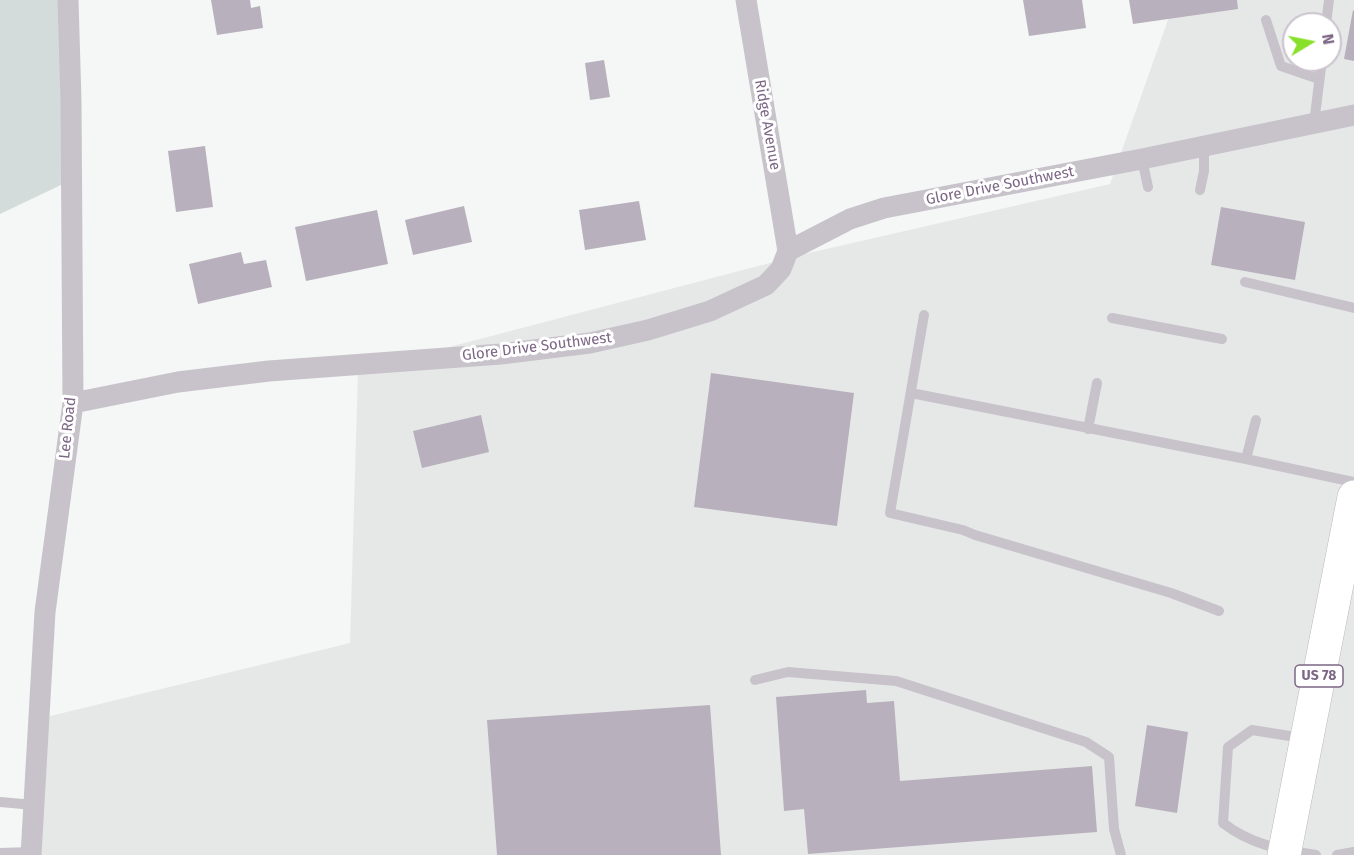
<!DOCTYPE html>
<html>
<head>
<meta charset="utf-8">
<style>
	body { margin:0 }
	#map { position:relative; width:1354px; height:855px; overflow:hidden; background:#f4f7f5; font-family:"Fira Sans",sans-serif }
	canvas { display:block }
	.north { position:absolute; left:1282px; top:12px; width:60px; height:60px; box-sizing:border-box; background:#fff; border:2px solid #cbc2ce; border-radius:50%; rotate:80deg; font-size:16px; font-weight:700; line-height:24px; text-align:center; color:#7c6785 }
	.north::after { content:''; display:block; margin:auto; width:21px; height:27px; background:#88e02b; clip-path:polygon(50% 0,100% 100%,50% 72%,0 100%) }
</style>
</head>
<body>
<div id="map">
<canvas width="1354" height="855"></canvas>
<div class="north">N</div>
</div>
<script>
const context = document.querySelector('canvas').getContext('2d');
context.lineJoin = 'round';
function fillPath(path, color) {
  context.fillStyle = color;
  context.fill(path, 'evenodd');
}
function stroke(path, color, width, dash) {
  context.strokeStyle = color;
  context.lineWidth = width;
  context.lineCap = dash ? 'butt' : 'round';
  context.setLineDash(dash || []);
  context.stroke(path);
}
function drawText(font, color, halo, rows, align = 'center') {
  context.font = font + ' "Fira Sans",sans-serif';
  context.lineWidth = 6;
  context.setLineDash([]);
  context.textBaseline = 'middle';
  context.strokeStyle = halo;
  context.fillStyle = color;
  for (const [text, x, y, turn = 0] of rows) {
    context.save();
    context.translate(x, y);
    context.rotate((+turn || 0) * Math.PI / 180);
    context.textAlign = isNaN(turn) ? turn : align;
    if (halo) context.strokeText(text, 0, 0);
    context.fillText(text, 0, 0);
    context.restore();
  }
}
const built = new Path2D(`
	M1175,0h179v855h-1316l-4,-135 316,-77 8,-272 442,-116 310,-71zM1294,24h36v36h-36z`);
const green = new Path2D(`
	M0,0h61l2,184 -63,30z`);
const building = new Path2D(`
	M211,0h39l1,8 9,-2 3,22 -46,7z
	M1023,0h59l4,28 -57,8z
	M1129,0h108l1,9 -105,15z
	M1353,10l1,1v50l-10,-2z
	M604,60l6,37 -20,3 -5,-37z
	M205,146l8,61 -37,5 -8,-61z
	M639,201l7,39 -61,10 -6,-40z
	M464,206l8,36 -59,13 -8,-35z
	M1221,207l84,15 -10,58 -84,-15z
	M377,210l11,54 -82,17 -11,-54z
	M241,252l3,12 22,-4 6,27 -74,17 -9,-40z
	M711,373l143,20 -17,133 -143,-19z
	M481,415l8,37 -67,16 -9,-37z
	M866,690l1,13 27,-2 6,80 192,-15 5,66 -289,22 -4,-45 -20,2 -8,-114z
	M710,705l11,150h-224l-10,-135z
	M1147,725l41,7 -11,81 -42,-7z`);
const service = new Path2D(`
	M1266,20l15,46 38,13
	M1326,24l3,-24
	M1314,123l8,-63
	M1142,159l6,28
	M1200,190l4,-19v-25
	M1245,282l109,26
	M924,315l-34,198 73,17 12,5 196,58 48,18
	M1112,318l110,21
	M911,393l335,66 108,23
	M1088,429l9,-46
	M1246,459l10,-39
	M755,680l33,-8 108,9 190,61 23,15 5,72 7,26
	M1302,738l-50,-8 -24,17 -5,76c28,22 59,27 93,32
	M0,802l34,3
	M0,853l31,-1
	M1337,855l17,-3`);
const minor = new Path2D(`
	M746,0l42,251
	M73,403l105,-21 91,-11 232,-17 89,-11 58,-13 62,-19 56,-26 15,-16 7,-18 62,-32 34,-11 258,-49 212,-44
	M31,855l14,-243 28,-209 -2,-302 -3,-101`);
const primary = new Path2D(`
	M1284,855l70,-358`);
const shields = [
	[1319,676,48]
];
const shieldNames = [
	["US 78",1319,676]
];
const streetNames = [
	["Ridge Avenue",767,125,80],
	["Glore Drive Southwest",1000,186,-11],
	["Glore Drive Southwest",537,347,-7],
	["Lee Road",68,428,-84]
];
fillPath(built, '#e6e8e8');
fillPath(green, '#d3dcdb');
fillPath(building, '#b8b0bc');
stroke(primary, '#bcb6be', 34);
stroke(service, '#c8c3ca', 10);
stroke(minor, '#c8c3ca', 21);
stroke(primary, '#fff', 33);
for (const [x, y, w] of shields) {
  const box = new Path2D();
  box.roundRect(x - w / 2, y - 11, w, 22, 4.5);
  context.fillStyle = '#fff';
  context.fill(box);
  stroke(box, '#7c6785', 1.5);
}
drawText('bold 14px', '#7c6785', null, shieldNames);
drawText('15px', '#7c6785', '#fff', streetNames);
</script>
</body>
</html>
